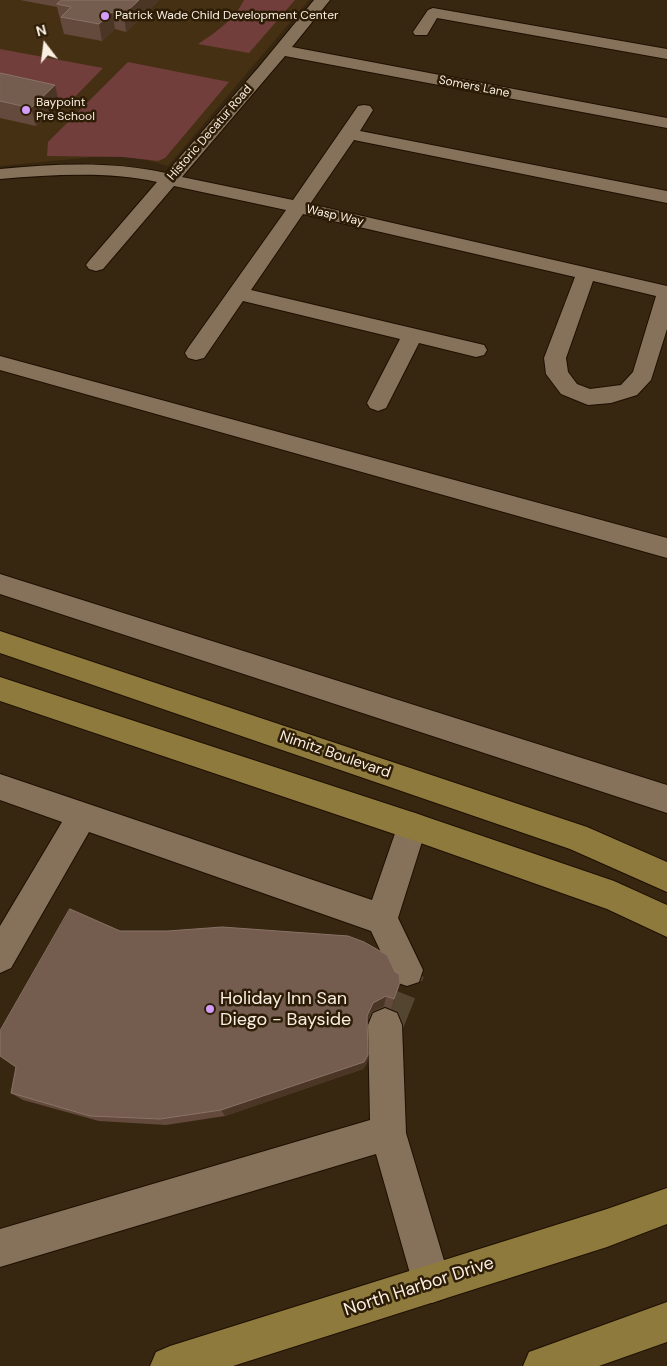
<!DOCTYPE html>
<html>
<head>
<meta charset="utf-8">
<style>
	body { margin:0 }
	#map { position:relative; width:667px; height:1366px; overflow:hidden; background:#372711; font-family:"DM Sans",sans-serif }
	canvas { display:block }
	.north { position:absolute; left:20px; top:20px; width:50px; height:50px; -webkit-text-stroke:4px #2d1d07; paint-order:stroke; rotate:345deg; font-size:14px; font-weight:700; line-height:20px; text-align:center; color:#fbefe2 }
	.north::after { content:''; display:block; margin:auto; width:18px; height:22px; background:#fbefe2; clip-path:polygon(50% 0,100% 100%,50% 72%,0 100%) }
</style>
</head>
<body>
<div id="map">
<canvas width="667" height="1366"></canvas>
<div class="north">N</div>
</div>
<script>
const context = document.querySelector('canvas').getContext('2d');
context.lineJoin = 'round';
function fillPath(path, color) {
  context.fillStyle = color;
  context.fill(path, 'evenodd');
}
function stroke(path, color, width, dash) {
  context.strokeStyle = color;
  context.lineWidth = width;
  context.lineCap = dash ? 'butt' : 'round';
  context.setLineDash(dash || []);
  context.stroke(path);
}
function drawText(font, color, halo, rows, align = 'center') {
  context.font = font + ' "DM Sans",sans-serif';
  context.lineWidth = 5;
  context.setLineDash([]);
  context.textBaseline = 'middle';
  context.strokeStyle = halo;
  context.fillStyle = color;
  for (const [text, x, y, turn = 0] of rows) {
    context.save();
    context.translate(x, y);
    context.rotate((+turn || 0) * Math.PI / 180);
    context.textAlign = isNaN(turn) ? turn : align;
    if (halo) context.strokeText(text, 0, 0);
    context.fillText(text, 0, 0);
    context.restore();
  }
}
const built = new Path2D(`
	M0,0h309l-141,166 -43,-12 -125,12z`);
const green = new Path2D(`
	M244,0h51l-46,53 -51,-9c18,-12 36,-24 46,-44z
	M0,49l103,19 -35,36 -9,-2 -59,-12z
	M128,62l101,20 -64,76 -7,3 -35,-4 -76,-1 1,-14z`);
const minorTunnel = new Path2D(`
	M385,1025l22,-55`);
const minor = new Path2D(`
	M314,0h16l-38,47 375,71v10l-382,-72 -103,121 111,23 65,-94 6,-1 6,1 3,4 -13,21 307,60v12l-313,-63 -44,64 357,82v43l-16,51 -14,15 -26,8 -23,2 -27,-11 -15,-20 -2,-16 31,-81 -272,-63 -52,76 233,55 3,5 -3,5 -8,2 -57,-14 -33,65 -8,3 -8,-3 -3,-5 33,-64 -157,-38 -39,57 -8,2 -8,-2 -3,-5 3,-5 98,-138 -112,-24 -71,83 -7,2 -7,-2 -3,-4 3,-4 68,-79c-51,-11 -105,-7 -157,-3v-10c56,-5 110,-8 166,4l92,-105zM593,281l63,15 -23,76 -12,13 -31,4 -13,-5 -9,-12 -2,-14z
	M433,8l234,41v10l-230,-41 -10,17h-12l-2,-3 15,-22z
	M0,356l667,182v20l-667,-188z
	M0,574l667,211v28l-667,-219z
	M0,774l372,126 29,-84 11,-4 11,4 4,10 -29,92 25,52 -4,12 -12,4 -12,-4 -24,-51 -282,-99 -78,136 -11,5v-47l62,-104 -62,-22z
	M385,1008l12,5 5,12 4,108 45,151 -5,14 -14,5 -14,-5 -5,-14 -37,-130 -376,113v-38l370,-109 -2,-95 5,-12z`);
const major = new Path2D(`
	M0,631l587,196 80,35v30l-97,-43 -570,-196z
	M0,677l412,135 202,69 53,24v32l-60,-28 -195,-69 -412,-139z
	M667,1188v36l-60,23 -374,119h-83l6,-14 14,-6 437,-137z
	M667,1302v40l-68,24h-76l6,-14z`);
const wall = new Path2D(`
	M20,0h139l-33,32 -11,-3 -13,12 -38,-7 -7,-27z
	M0,73l59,29 -23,24 -36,-8z
	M120,931l280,51 -3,11 -6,16 -7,-3 -13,6 -4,10 1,33 -1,8 -4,6 -138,47 -59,9 -67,-4 -76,-21 -12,-7z`);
const shadedWall = new Path2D(`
	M139,0h20l-33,32 -2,-18z
	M112,12l3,17 -13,12 -3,-17z
	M55,85l4,17 -23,24 -5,-18z
	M400,982l-3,11 -6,16 3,-10z
	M386,996l-2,10 -13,6 -5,13 1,-9 6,-13z
	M368,1055l-1,8 -4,6 -138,47 -4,-6z`);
const building = new Path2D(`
	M62,0h77l-15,14 -12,-2 -13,12 -38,-7 10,-10 -14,-3z
	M0,73l55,12 -24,23 -31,-7z
	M70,909l50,22h48l54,-4 126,9 16,6 23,13 8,17 4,2 1,8 -6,17 -8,-3 -13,7 -6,13 1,39 -4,7 -143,48 -61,9 -70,-3 -79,-23 5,-26 -16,-11v-25z`);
const markers = [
	[105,16,5,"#d49cfb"],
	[26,110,5,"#d49cfb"],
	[210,1009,5,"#d49cfb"]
];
const farPoinames = [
	["Patrick Wade Child Development Center",115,16],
	["Baypoint",36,103],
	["Pre School",36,117]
];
const farStreetnames = [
	["Somers Lane",474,87,11],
	["Historic Decatur Road",210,133,-49],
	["Wasp Way",335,216,13]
];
const streetNames = [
	["Nimitz Boulevard",335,755,19]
];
const nearPoinames = [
	["Holiday Inn San",220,999],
	["Diego - Bayside",220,1020]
];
const nearStreetnames = [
	["North Harbor Drive",419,1287,-18]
];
fillPath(built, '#453013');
fillPath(green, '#713e3b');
stroke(minorTunnel, '#544530', 36, [36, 18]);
stroke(minor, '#1e0f00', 2);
stroke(major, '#1e0f00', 2);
fillPath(minor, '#86725b');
fillPath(major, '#8e7a3d');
fillPath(wall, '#634a3d');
fillPath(shadedWall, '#4b3524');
fillPath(building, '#745c4f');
stroke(building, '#897366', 1);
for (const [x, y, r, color] of markers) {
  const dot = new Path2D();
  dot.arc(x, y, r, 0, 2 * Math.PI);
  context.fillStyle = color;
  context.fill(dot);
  stroke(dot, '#2d1d07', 2);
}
drawText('12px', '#fbefe2', '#2d1d07', farPoinames, 'left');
drawText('12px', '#fbefe2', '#2d1d07', farStreetnames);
drawText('15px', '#fbefe2', '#2d1d07', streetNames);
drawText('18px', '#fbefe2', '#2d1d07', nearPoinames, 'left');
drawText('18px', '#fbefe2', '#2d1d07', nearStreetnames);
</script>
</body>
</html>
